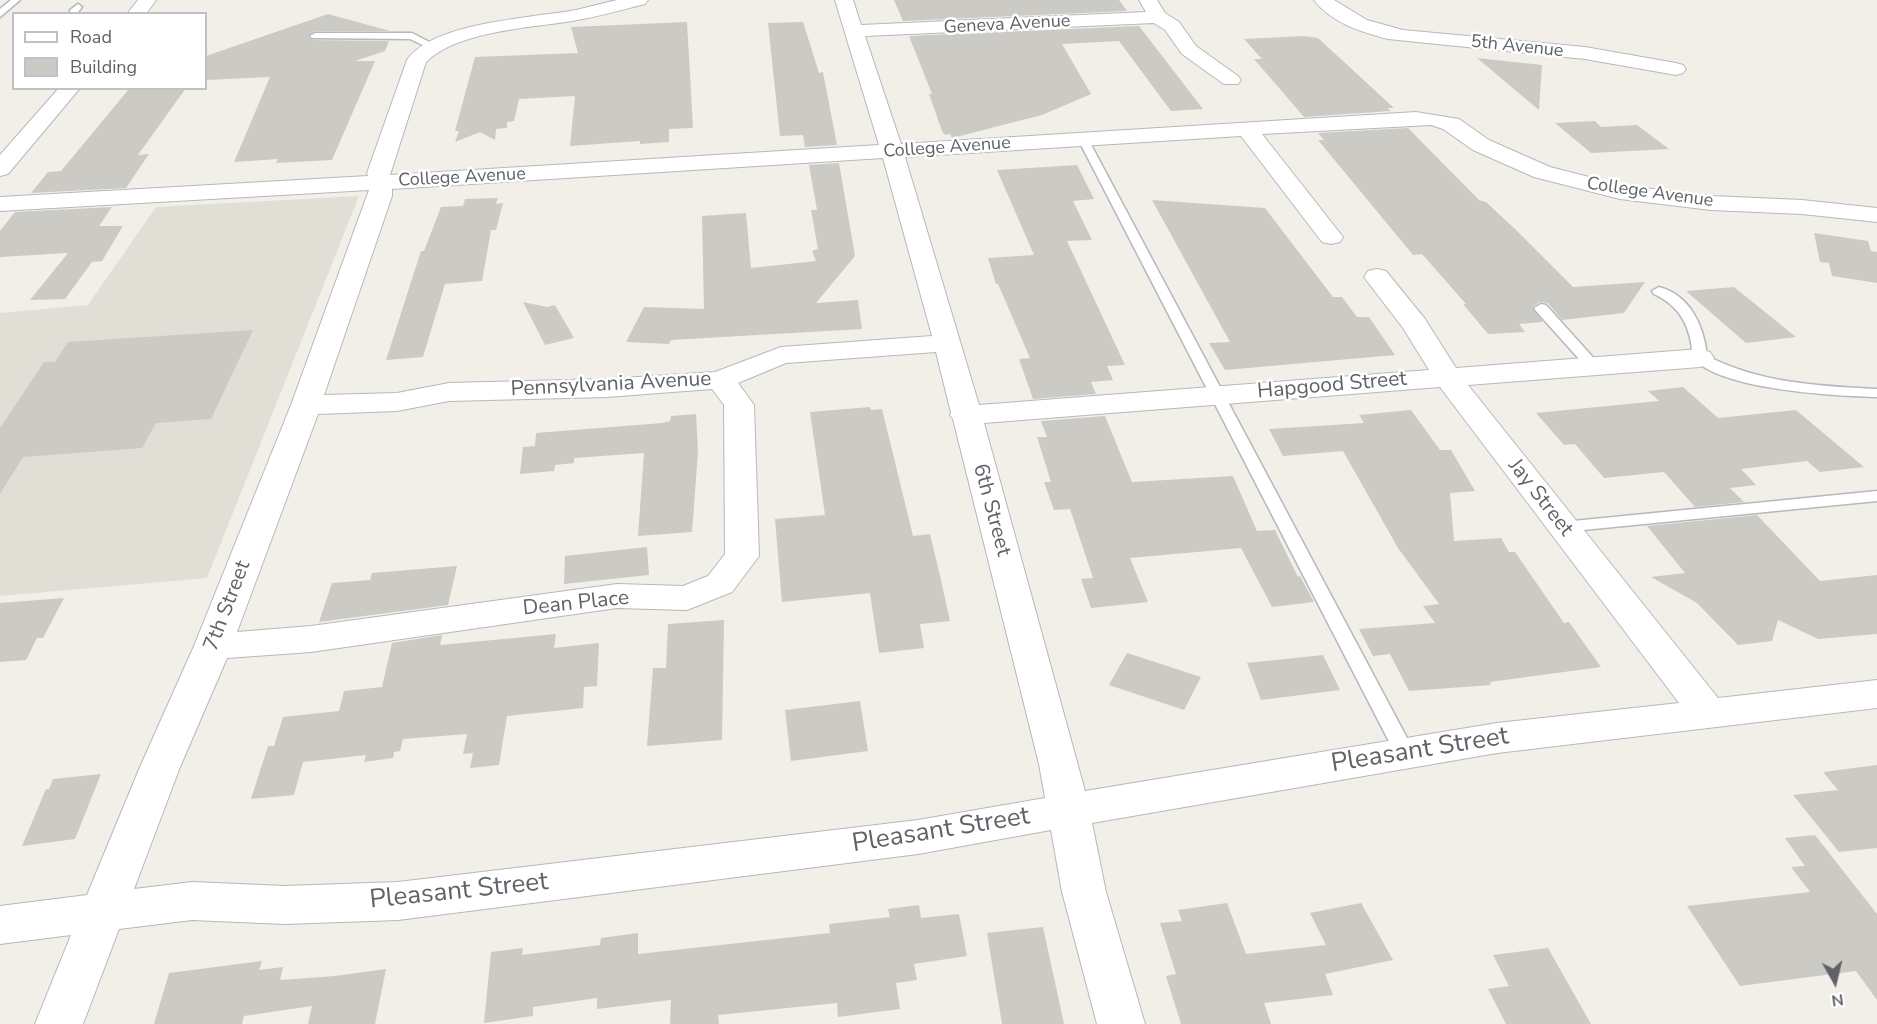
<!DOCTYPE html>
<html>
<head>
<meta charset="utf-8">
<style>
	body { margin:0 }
	#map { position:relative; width:1877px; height:1024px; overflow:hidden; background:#f1efe8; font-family:"Nunito Sans",sans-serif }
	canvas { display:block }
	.legend { position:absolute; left:12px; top:12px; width:195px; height:78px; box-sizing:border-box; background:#fff; border:2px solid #bfc1c3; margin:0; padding:8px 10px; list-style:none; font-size:18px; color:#5f6368 }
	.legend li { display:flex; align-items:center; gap:12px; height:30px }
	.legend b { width:30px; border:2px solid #bfc1c3 }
	.north { position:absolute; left:1805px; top:952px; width:60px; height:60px; -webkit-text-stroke:4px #fff; paint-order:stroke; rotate:172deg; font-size:16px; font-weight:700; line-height:24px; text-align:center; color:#5f6368 }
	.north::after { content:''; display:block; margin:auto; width:21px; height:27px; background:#5f6368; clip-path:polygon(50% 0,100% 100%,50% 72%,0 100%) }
</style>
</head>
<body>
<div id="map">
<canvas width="1877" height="1024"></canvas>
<ul class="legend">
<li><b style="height:8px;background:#fff"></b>Road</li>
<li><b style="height:16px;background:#cccac5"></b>Building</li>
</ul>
<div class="north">N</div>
</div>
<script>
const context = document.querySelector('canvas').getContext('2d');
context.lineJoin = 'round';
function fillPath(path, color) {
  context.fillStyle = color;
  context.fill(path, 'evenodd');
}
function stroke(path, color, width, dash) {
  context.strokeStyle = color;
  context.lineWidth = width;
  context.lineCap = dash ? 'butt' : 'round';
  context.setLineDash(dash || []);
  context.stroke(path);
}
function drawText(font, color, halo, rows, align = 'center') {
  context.font = font + ' "Nunito Sans",sans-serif';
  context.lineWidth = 5;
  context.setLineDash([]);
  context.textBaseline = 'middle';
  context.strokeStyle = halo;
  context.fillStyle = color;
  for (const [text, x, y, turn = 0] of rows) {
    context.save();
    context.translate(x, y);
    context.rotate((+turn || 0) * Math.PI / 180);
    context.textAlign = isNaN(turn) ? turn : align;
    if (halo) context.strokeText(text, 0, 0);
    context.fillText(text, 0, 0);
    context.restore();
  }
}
const education = new Path2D(`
	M359,196l-152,382 -207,18v-283l88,-8 68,-98z`);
const building = new Path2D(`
	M894,0h225l8,11 -224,10z
	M328,14l62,17h-75l-7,5 4,4 77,1 -4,10 -30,10h20l-43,99 -56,3 2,-4 -44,3 36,-85 -64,3v-24z
	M687,22l6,106 -24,1v13l-29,2v-3l-70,5 5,-50 -56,3 -5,22 -7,1v6l-11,1 -1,11 -15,-8 -25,10 4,-11h-4l20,-74 103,-4 -7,-26z
	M803,22l16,51 4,-1 14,73 -32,2 -2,-12 -23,1 -12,-113z
	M1139,26l64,83 -32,2 -52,-70 -57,3 29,50 -49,21 -90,23 -2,-4 -5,1 -3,-4 -13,-37h3l-23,-58z
	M1303,36l15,2 76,70h-7l4,3 -87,6 -50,-58h8l-18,-20z
	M1477,58l65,7 -3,45z
	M186,88l-48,67 11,-1 -23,34 -95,5 17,-21 13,-1 68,-82z
	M1595,121l6,6 36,-2 32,24 -78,4 -36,-30z
	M1408,128l71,72 7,2 28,26 59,59 72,-5 -21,31 -62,7 -14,-17 -8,-1 -8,5 11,15 -24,2 6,8 -37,2 -25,-30h3l-44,-50 -9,1 -95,-115h6l-6,-7z
	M839,163l16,93 -39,47 42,-3 4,29 -191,11 -2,4 -43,-2 18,-35 60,2 -2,-93 44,-3 5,55 65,-7 -4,-10 6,-2 -7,-39h6l-8,-45z
	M1077,165l17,34 -21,2 19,39 -25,1 58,124 -18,1 6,14 -22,2 5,12 -63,5 -14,-40 11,-1 -32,-74h-2l-8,-26 46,-3 -37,-85z
	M498,198l-2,6 7,-1 -7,27h-5l-9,51 -37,3 -22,73 -37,3 35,-109h3l17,-44 22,-1 2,-7z
	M1152,200l113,8 68,89h9l15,20h12l26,38 -170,15 -16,-27 21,-1z
	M112,207l-13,19h24l-21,35 -10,1 -27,37 -35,1 38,-47 -68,4v-26l15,-19z
	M1814,233l54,8 3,10 6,1v31l-45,-7 -3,-13 -9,-1z
	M1734,287l62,50 -50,6 -60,-52z
	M523,302l24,5 8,-2 19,33 -29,7z
	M253,330l-42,89 -55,4 -14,25 -119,9 -23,37v-66l44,-66h11l13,-20z
	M1683,387l35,31 78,-8 68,57 -44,5 -13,-11 -66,8 15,16 -26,3 14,14 -49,5 -31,-35 -60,6 -29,-34 -11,1 -28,-32 123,-12 -11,-10z
	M870,407l1,3 11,-1 31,127 17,-2 11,46 9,41 -30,3 4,24 -45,5 -9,-60 -88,9 -7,-83 50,-4 -15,-103z
	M1411,410l29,40h11l24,41 -25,2 4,48 47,-3 8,14h6l49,71 5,-1 32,45 -111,15 1,3 -82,6 -19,-37 -17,2 -14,-27 76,-6 -12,-17 16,-2 -41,-56 -55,-97 -60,5 -14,-27 95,-6 -5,-8z
	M696,414l2,38 -6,80 -54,4 6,-83 -70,5v5l-19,2 -1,6 -34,3 3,-27 12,-1 1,-13 126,-10 8,-2 1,-5z
	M1105,416l27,66 101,-6 24,55 18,-1 23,47 2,-1 14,26 -42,5 -31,-59 -111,10 18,44 -57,6 -10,-29 12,-1 -23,-69 -16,1 -10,-28h7l-14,-45h10l-6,-16z
	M1757,515l63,66 57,-6v59l-59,5 -40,-19 -6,21 -34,4 -41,-42 -46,-26 34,-4 -38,-47z
	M647,547l2,28 -85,9 1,-28z
	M457,566l-9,39 -129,17 13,-39 38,-3 2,-7z
	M64,598l-21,40h-6l-11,22 -26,2v-59z
	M724,620l-2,120 -75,6 6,-78h13l2,-44z
	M556,634l-2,14 45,-5 -2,43 -13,1 -1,21 -76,8 -8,49 -29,3 3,-15 -10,1 4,-20 -64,5 -3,12 -6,1 -1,6 -29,4 2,-7 -63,7 -9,33 -43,4 17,-53h6l9,-29 56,-6 5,-20 38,-4 10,-44 50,-8 -2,10z
	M1127,653l74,24 -17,33 -75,-25z
	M1323,655l17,35 -79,10 -14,-37z
	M860,701l8,50 -77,10 -6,-51z
	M1877,765v83l-38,4 -46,-57 45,-5 -15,-18z
	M101,774l-26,65 -53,7 24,-57h3l4,-10z
	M1815,835l62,79v86l-21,-29 -116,15 -53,-80 123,-14 -19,-25 14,-1 -20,-28z
	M1227,903l19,51 80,-9 -16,-32 51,-10 32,57 -68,14 8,21 -69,8 7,21h-90l-15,-48 10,-2 -16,-51 22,-2 -4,-11z
	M919,905l2,13 38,-4 8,42 -53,8 3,16 -21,3 4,26 -62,8 -1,-14 -119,12 1,9h-49l1,-24 -74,9v-11l-64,9v9l-49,7 7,-71 32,-4 -1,7 78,-10 1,-7 37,-5v21l192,-21 -1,-9 61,-7 -2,-8z
	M1043,927l21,97h-62l-15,-91z
	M1548,948l43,76h-85l-18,-35 21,-3 -16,-31z
	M262,961l-3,9 24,-3 -3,13 55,-4 51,-7 -11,55h-67l4,-18 -68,10 -2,8h-88l15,-51z`);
const service = new Path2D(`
	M11,0h9l-20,17v-8z
	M78,4l4,3 -4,5 2,2h-10v-4z
	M315,33h97l27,14 -8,2 -21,-10 -98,-1 -2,-2z
	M1083,136l5,3 327,614 -3,5 -7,3 -7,-3 -3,-5 -317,-614z
	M1659,287c31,8 45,39 48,69 53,27 111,30 170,33v8c-41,-1 -157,-7 -184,-39 -2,-29 -11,-51 -39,-64l-2,-3z
	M1541,304l5,1 52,58 2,3 -2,3h-10l-52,-58 -2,-3z
	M1877,491v10l-314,31 -6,-1 -2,-4 2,-4 6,-1z`);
const minor = new Path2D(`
	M138,0h18l-10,14h-19z
	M617,0h31l-3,4c-24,6 -48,13 -73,17 -42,7 -115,10 -146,41l-36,113 489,-30 -44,-145h18l8,25 285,-13 -7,-12h18l8,13 14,9 17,24 42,30 3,4 -3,4h-14l-42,-30 -17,-24 -11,-7 -289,13 36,108 515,-32 43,7 30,21 61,27 70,18 91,11 91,4 75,8v14l-75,-8 -91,-4 -91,-11 -86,-22 -61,-27 -30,-21 -12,-4 -169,9 81,103 -3,5 -9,2 -9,-2 -81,-106 -336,21 74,248 450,-35 -26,-42 -39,-51 4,-6 9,-2 9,2 39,48 31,49 244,-19 10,3 4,6 -4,6 -10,3 -232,18 250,313 159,-18v28l-380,45 -405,70 14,69 39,132h-48l-35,-132 -11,-62 -133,24 -520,66 -113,4 -93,-4 -73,9 -36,95h-48l36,-89 -71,9v-38l87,-11 53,-128 54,-121 97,-241 78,-215 -369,21v-14l368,-21 -1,-3 40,-113c26,-38 126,-42 169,-50 14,-3 27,-7 41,-10zM883,158l49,178 -151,11 -66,25 -108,7 -158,4 -52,10 -73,2 68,-199v-7zM936,352l15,61 -1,2 3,4 86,345 6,34 -127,22 -520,62 -113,4 -93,-4 -58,7 46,-122 47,-109 84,-6 306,-44 70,2 45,-18 27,-36 -5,-151 -16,-22 48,-20zM1440,387l239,316 -182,20 -412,68 -101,-368zM712,389l12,16 1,149 -17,22 -25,10 -66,-2 -306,42 -74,6 81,-218 79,-3 52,-10 158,-4z
	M1314,0h20l33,20 36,10 182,17 91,16 7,2 3,4 -3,4 -7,2 -91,-16 -197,-20c-26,-7 -57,-16 -74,-39z
	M59,88h21l-72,86 -8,2v-21z`);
const farStreetnames = [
	["Geneva Avenue",1007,25,-3],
	["5th Avenue",1517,47,6],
	["College Avenue",947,148,-4],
	["College Avenue",462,178,-3],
	["College Avenue",1650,193,8]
];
const streetNames = [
	["Pennsylvania Avenue",611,385,-3],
	["Hapgood Street",1332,386,-5],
	["Jay Street",1540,498,52],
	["6th Street",991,510,75],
	["Dean Place",576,604,-6],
	["7th Street",228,606,-69]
];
const nearStreetnames = [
	["Pleasant Street",1420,751,-9],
	["Pleasant Street",941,831,-9],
	["Pleasant Street",459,892,-6]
];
fillPath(education, '#e1ded6');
fillPath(building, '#cccac5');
stroke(service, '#b5b8bc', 3);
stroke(minor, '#b5b8bc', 2);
fillPath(service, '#fff');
fillPath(minor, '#fff');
drawText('18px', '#5f6368', '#fff', farStreetnames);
drawText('21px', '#5f6368', '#fff', streetNames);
drawText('26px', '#5f6368', '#fff', nearStreetnames);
</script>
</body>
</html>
